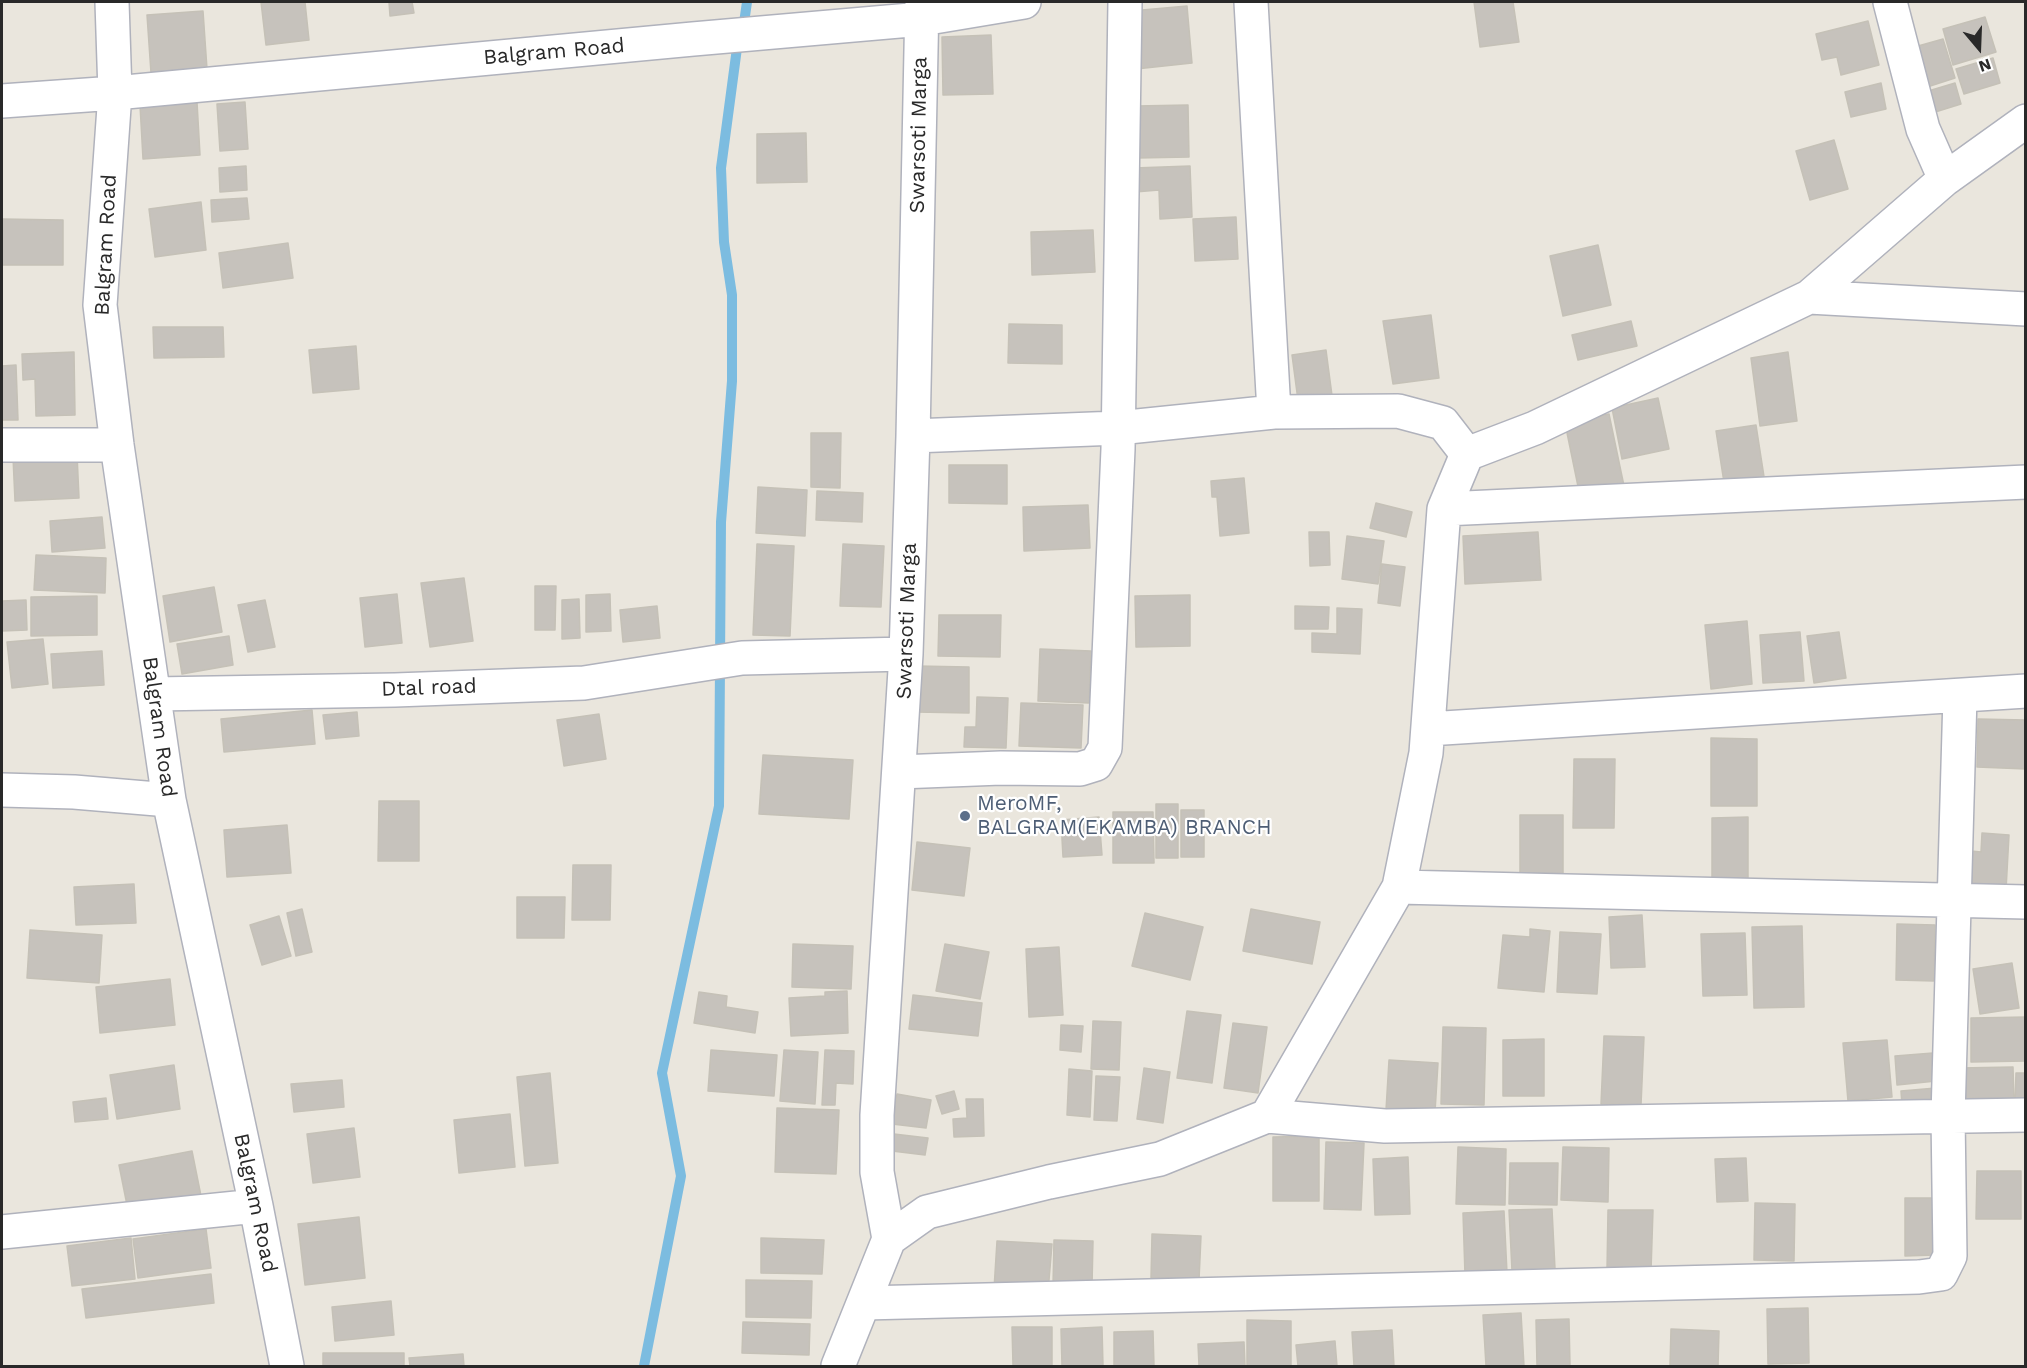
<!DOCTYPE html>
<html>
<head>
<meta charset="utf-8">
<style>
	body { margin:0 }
	#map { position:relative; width:2027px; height:1368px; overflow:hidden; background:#eae6dd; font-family:"Work Sans",sans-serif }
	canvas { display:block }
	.frame { position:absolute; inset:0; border:3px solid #292929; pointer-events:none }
	.north { position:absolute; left:1949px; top:18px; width:60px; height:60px; -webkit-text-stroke:4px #fff; paint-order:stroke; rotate:161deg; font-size:16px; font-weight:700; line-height:24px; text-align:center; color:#292929 }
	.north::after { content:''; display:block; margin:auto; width:21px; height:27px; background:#292929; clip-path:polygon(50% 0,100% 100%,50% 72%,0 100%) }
</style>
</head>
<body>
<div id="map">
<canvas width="2027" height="1368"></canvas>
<div class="frame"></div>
<div class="north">N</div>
</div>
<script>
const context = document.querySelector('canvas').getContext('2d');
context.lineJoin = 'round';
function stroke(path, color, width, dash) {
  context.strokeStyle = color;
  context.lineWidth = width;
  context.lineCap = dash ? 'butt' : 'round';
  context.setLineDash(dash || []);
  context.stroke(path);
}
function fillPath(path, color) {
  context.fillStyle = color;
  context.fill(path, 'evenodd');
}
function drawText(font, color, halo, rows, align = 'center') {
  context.font = font + ' "Work Sans",sans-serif';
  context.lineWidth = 4.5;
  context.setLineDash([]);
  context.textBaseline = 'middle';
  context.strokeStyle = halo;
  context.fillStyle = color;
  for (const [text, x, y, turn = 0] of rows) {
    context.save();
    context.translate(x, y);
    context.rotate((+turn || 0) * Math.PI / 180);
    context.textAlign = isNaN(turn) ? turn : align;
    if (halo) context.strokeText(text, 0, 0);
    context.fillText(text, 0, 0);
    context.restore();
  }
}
const stream = new Path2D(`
	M744,23l3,-21
	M644,1366l37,-190 -19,-103 57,-267 2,-284 11,-141v-86l-8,-53 -3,-74 16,-120`);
const building = new Path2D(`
	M261,2h44l4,38 -43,5z
	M389,2h23l2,11 -24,3z
	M1474,2h39l6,40 -39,5z
	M1187,6l5,57 -56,6 -5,-58z
	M203,11l4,58 -56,4 -4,-58z
	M1985,17l11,35 -43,13 -10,-36z
	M1868,21l11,44 -38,10 -4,-18 -15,3 -6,-26z
	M991,35l2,59 -50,1 -1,-58z
	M1943,39l12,39 -31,10 -13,-40z
	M1993,58l7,25 -36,11 -8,-25z
	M1881,83l5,26 -35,8 -6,-25z
	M1955,83l6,21 -29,9 -7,-21z
	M197,102l3,53 -57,4 -3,-54z
	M245,102l3,47 -28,2 -3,-47z
	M1188,105l1,52 -52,1 -1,-52z
	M806,133l1,49 -50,1v-49z
	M1834,140l14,49 -38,11 -14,-49z
	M246,166l1,24 -27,2 -1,-24z
	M1190,166l2,51 -32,2 -1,-29 -24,2 -1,-24z
	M247,198l2,21 -37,3 -1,-22z
	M201,202l5,48 -51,7 -6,-48z
	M1236,217l2,42 -43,2 -2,-42z
	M2,219l61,1v45h-61z
	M1093,230l2,42 -63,3 -1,-43z
	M288,243l5,35 -70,10 -4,-35z
	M1598,245l13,60 -48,11 -13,-60z
	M1431,315l8,63 -46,6 -10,-63z
	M1631,321l6,25 -59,14 -6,-25z
	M1009,324l53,1v39l-54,-1z
	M153,327h70l1,30 -70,1z
	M356,346l3,43 -46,4 -4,-43z
	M1326,350l7,53 -34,5 -7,-53z
	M74,352l1,63 -39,1 -1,-37 -12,1 -1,-26z
	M1788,352l9,69 -37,5 -9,-68z
	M16,365l2,55h-16v-54z
	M1658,398l11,51 -47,10 -10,-51z
	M1609,414l15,72 -44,10 -15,-73z
	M1756,425l9,58 -40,6 -9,-58z
	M811,433h30l-1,55 -29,-1z
	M77,454l2,44 -64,3 -2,-44z
	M949,465h58v39l-58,-1z
	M1244,478l5,55 -29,3 -3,-39h-5l-1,-16z
	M758,487l49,3 -2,46 -49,-3z
	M817,491l46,2 -1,29 -46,-2z
	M1376,503l36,9 -6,25 -36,-9z
	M1088,505l2,43 -66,3 -1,-44z
	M102,517l3,31 -53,4 -2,-31z
	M1309,532h20l1,33 -20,1z
	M1538,532l3,48 -76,4 -2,-48z
	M1347,536l37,5 -6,43 -36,-5z
	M757,544l37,2 -4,90 -37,-1z
	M843,544l41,2 -3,61 -41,-1z
	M36,555l70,3 -1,35 -71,-3z
	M1382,564l23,3 -5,39 -22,-3z
	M464,578l9,63 -43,6 -9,-64z
	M535,586h21l-1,44h-20z
	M214,587l8,45 -52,10 -7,-46z
	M397,594l5,49 -37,4 -5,-49z
	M610,594l1,37 -25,1v-37z
	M1190,595v51l-54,1 -1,-51z
	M97,596v39l-66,1v-39z
	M579,599l1,39 -18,1v-39z
	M26,600l1,30 -25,1v-30z
	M265,600l10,47 -27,5 -10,-47z
	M657,606l3,32 -37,4 -3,-32z
	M1295,606l34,1 -1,22h-33z
	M1337,608l25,1 -2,45 -48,-2v-19l25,1z
	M939,615h62l-1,42 -62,-1z
	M1747,621l5,63 -41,5 -6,-64z
	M1800,632l4,49 -41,2 -3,-48z
	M1839,632l7,46 -32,5 -7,-47z
	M229,636l4,29 -51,9 -5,-30z
	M43,639l5,45 -36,4 -5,-46z
	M1040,649l51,2 -2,52 -51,-2z
	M102,651l2,34 -51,3 -2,-34z
	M917,666l52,1v46l-53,-1z
	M977,697l31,1 -2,50 -42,-1 1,-20h11z
	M1021,703l62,2 -2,43 -62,-2z
	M312,710l3,34 -91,8 -3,-33z
	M357,712l2,24 -33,3 -3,-24z
	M599,714l7,45 -42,7 -7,-46z
	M1978,719l48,1v49l-49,-2z
	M1711,738l46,1v67h-46z
	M763,755l90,5 -4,59 -90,-5z
	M1574,759h41l-1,69h-41z
	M379,801h40v60h-41z
	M1156,804h22v54h-22z
	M1181,810h23v47h-23z
	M1113,812h40l1,51h-41z
	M1520,815h43v60h-43z
	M1099,817l3,38 -39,2 -2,-37z
	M1748,817v67h-36v-66z
	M287,825l4,48 -64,4 -3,-47z
	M1982,833l27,2 -3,55 -37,-2 2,-37 10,1z
	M917,842l53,6 -6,48 -52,-6z
	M573,865h38l-1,55h-38z
	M134,884l2,39 -60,2 -2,-38z
	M517,897h48l-1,41h-47z
	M302,909l10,43 -16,4 -9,-43z
	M1251,909l69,13 -8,42 -69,-13z
	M1145,913l58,14 -13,53 -58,-14z
	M1642,915l3,52 -34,1 -2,-51z
	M279,916l12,40 -29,9 -12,-40z
	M1897,924l38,1 -1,56 -38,-1z
	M1802,926l2,81 -50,1 -2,-81z
	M1530,929l20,2 -6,61 -46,-4 5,-53 27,2z
	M30,930l72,5 -3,48 -72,-5z
	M1560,932l41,2 -4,60 -40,-2z
	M1745,933l2,62 -44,1 -2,-62z
	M793,944l60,2 -2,43 -59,-2z
	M945,944l44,8 -9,47 -44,-8z
	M1059,947l4,68 -34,2 -3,-68z
	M2012,963l7,45 -39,6 -7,-45z
	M170,979l5,46 -75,8 -4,-46z
	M847,991l1,42 -57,3 -2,-38 36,-2v-4z
	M699,992l28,4 -1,11 32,5 -3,21 -61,-10z
	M913,995l69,8 -4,33 -69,-7z
	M1187,1011l34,4 -9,68 -35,-5z
	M2026,1017v44l-55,1v-44z
	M1093,1021l28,1 -2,48 -28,-1z
	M1233,1023l34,4 -9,66 -34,-5z
	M1061,1025l22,1 -2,26 -21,-2z
	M1443,1027l43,1 -2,77 -43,-1z
	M1604,1036l40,1 -3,68 -40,-1z
	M1544,1039v57h-41v-56z
	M1887,1040l5,57 -44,4 -5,-58z
	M711,1050l66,5 -3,41 -66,-5z
	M784,1050l34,2 -3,52 -35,-3z
	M825,1050l29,1 -1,33 -17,-1 -1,22h-13z
	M1933,1053l3,28 -39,4 -2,-29z
	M1389,1060l49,3 -3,49 -49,-2z
	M174,1065l6,44 -63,10 -7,-44z
	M2013,1067l1,36 -55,1v-36z
	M1144,1068l26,4 -7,51 -26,-4z
	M1069,1069l23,2 -2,46 -23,-2z
	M550,1073l8,90 -33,3 -8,-89z
	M2016,1073h10v31h-11z
	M1096,1076l24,1 -3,44 -23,-1z
	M342,1080l2,27 -50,5 -3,-28z
	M1936,1088l1,15 -35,2 -1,-14z
	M954,1091l5,18 -17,5 -6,-18z
	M897,1094l34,6 -5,28 -34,-4z
	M106,1098l2,21 -33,3 -2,-20z
	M966,1099h17l1,37 -30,1 -1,-18 14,-1z
	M777,1108l62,2 -3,64 -61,-2z
	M510,1114l5,53 -56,6 -5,-53z
	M354,1128l6,49 -47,6 -6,-49z
	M894,1134l34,4 -3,17 -33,-4z
	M1319,1136v65h-46v-64z
	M1326,1142l38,1 -3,67 -37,-1z
	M1458,1147l48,2 -1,56 -49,-1z
	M1563,1147l46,1 -1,54 -47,-2z
	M192,1151l9,45 -73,14 -9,-45z
	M1408,1157l2,57 -35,1 -2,-56z
	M1746,1158l2,43 -31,1 -2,-43z
	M1510,1163h48l-1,42 -48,-1z
	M1977,1171h44v48h-45z
	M1905,1198h30v57l-30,1z
	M1755,1203l40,1 -1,57 -40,-1z
	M1552,1209l3,60 -43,2 -3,-61z
	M1608,1210h45l-2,61 -44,-1z
	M1504,1211l3,62 -42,2 -2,-62z
	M359,1217l6,61 -60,7 -7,-61z
	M206,1229l5,39 -73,10 -5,-39z
	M1152,1234l49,2 -2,44 -48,-2z
	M131,1238l4,41 -63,7 -5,-40z
	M761,1238l63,2 -2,34 -61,-1z
	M1054,1240l39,1 -1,45 -39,-1z
	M997,1241l55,3 -4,48 -54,-3z
	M211,1274l3,29 -128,15 -4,-29z
	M746,1280l66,1 -1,37 -65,-1z
	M391,1301l3,34 -59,6 -3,-34z
	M1808,1308l1,55 -41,1 -1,-55z
	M1521,1313l3,53h-38l-3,-51z
	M1569,1319l1,47h-33l-1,-46z
	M1247,1320l44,1v45h-44z
	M743,1322l67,2 -1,31 -67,-2z
	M1012,1327h40v39h-39z
	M1102,1327l1,39h-41l-1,-37z
	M1671,1329l48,2 -1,35h-48z
	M1392,1330l2,36h-40l-2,-34z
	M1153,1331l1,35h-40v-34z
	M1335,1341l2,25h-39l-2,-21z
	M1244,1342l1,24h-46l-1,-22z
	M323,1353h81v13h-81z
	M463,1354l1,12h-54l-1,-8z`);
const minor = new Path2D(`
	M1251,2l23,410
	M1890,2l33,127 22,50
	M2,101l113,-8 -3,-91
	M1809,297l217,12
	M913,436l205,-8 156,-16 124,-1 45,12 24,31
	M2,445h115
	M1444,509l582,-27
	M154,694l241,-4 189,-7 158,-25 164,-4
	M1428,729l598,-38
	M899,772l102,-4 79,1 16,-5 9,-16 13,-299 7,-447
	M2,790l72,2 95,8
	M1399,887l627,15
	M1267,1116l118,10 641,-11
	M2,1232l254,-26
	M889,1239l-12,-67v-57l29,-461 7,-218 9,-434
	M864,1303l1055,-26 22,-3 9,-18 -2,-140 12,-420
	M287,1366l-31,-160 -87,-406 -52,-355 -17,-140 15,-212 578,-54 229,-20 102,-17
	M838,1366l51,-127 38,-27 122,-30 111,-23 107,-43 132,-229 27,-134 18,-244 23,-55 68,-26 274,-131 136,-118 81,-58`);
const markers = [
	[965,816,6,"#5c6f8a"]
];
const streetNames = [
	["Balgram Road",554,52,-5],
	["Swarsoti Marga",919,135,-89],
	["Balgram Road",106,245,-87],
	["Swarsoti Marga",907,621,-88],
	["Dtal road",429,688,-2],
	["Balgram Road",159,727,82],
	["Balgram Road",255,1203,78]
];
const serviceNames = [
	["MeroMF,",977,804],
	["BALGRAM(EKAMBA) BRANCH",977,828]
];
stroke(stream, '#7cbce0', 10);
fillPath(building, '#c6c2bc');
stroke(building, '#c5c1b7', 1.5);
stroke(minor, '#b0b2bc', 36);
stroke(minor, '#fff', 33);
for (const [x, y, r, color] of markers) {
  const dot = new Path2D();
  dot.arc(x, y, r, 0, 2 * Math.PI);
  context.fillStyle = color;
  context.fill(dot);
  stroke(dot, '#fff', 2);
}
drawText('21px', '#292929', '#fff', streetNames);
drawText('21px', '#4e5e75', '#fff', serviceNames, 'left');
</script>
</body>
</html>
